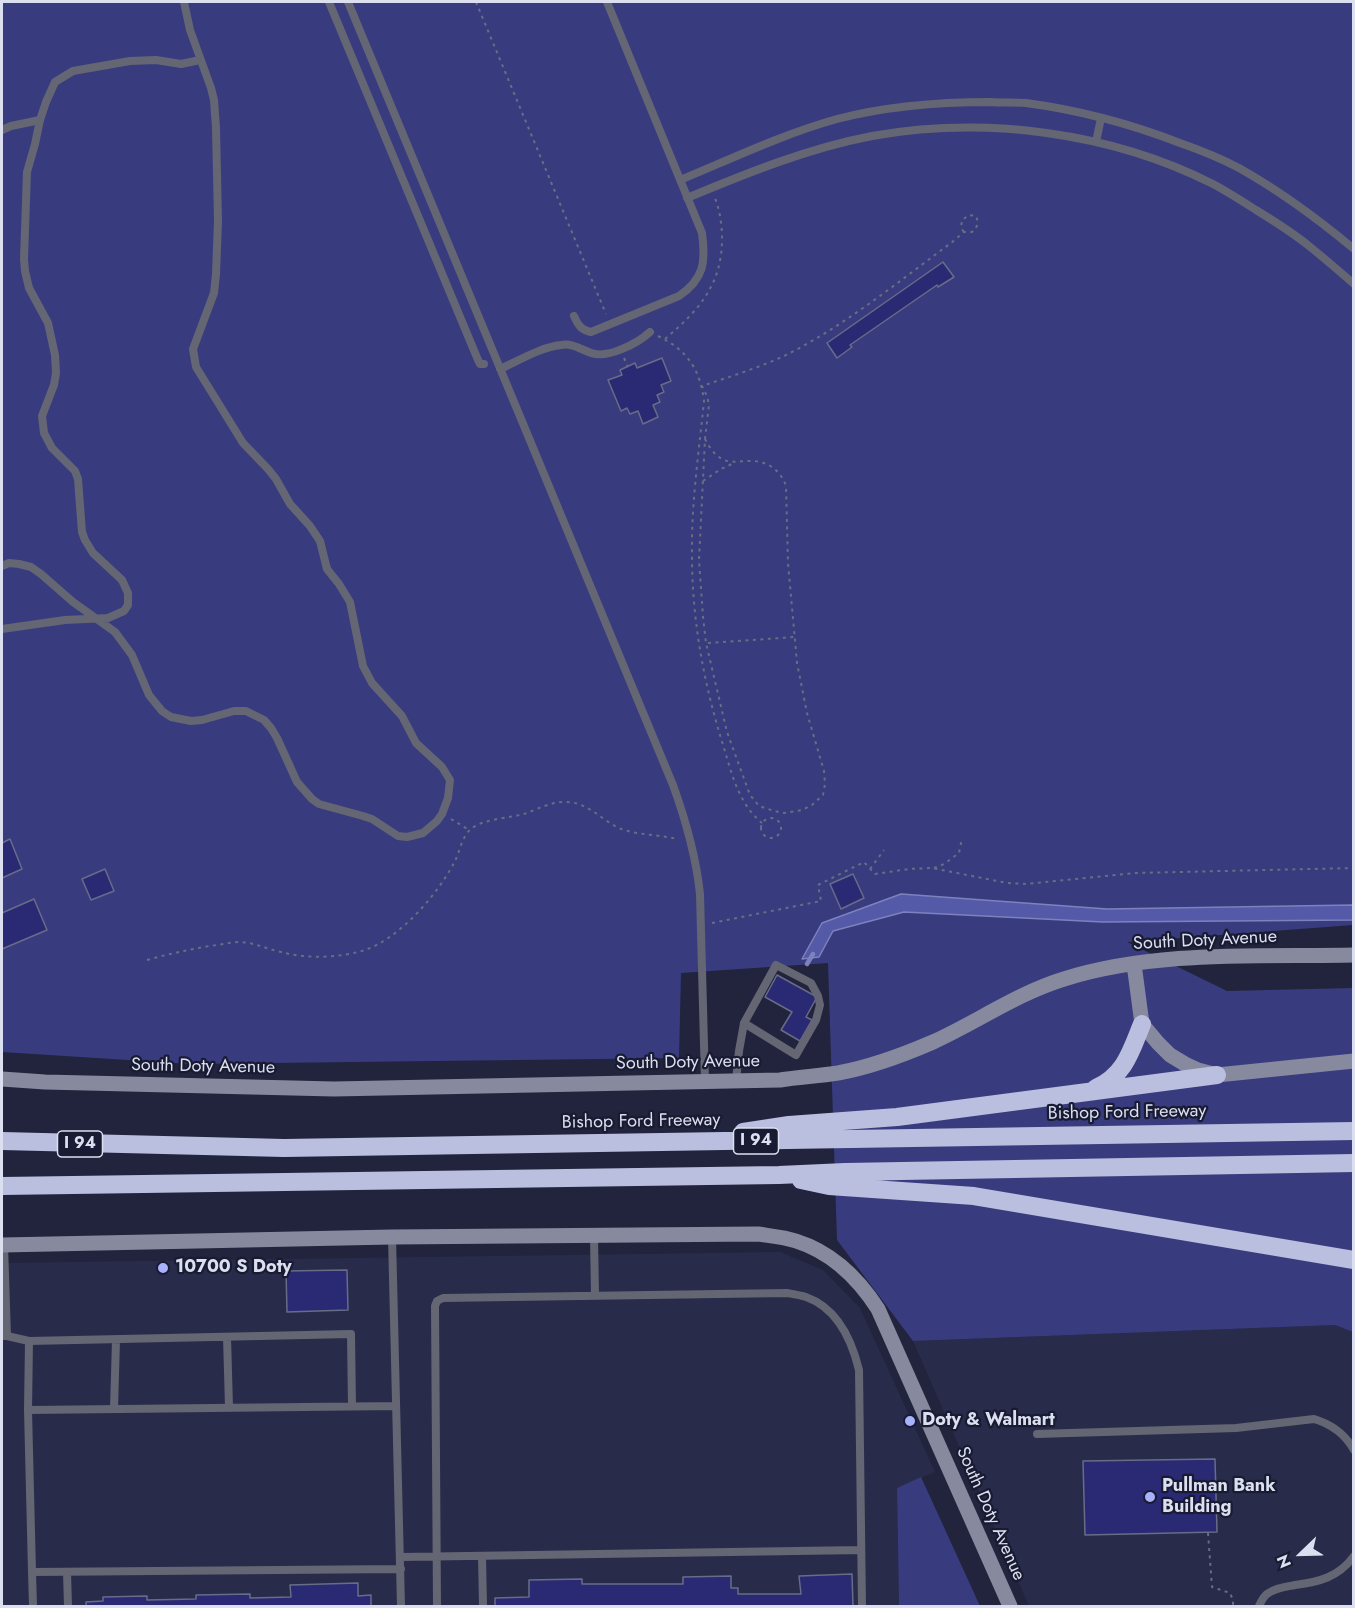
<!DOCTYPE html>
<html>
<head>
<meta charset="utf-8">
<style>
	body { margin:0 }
	#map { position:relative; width:1355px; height:1608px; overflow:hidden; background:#21243c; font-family:Jost,sans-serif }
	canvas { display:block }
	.frame { position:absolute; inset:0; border:3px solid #dcdfef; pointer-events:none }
	.north { position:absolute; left:1271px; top:1524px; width:60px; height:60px; -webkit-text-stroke:4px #181b32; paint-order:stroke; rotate:247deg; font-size:16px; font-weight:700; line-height:24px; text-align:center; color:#dcdfef }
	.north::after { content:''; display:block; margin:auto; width:21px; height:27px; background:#dcdfef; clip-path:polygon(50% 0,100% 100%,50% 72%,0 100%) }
</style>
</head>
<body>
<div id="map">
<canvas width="1355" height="1608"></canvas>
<div class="frame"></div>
<div class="north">N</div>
</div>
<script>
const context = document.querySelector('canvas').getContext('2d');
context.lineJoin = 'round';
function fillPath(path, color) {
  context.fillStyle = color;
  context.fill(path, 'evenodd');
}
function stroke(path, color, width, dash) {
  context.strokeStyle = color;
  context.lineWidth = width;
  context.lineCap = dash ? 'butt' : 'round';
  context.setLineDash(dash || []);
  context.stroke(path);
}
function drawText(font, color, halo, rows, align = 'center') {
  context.font = font + ' Jost,sans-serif';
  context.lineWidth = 4.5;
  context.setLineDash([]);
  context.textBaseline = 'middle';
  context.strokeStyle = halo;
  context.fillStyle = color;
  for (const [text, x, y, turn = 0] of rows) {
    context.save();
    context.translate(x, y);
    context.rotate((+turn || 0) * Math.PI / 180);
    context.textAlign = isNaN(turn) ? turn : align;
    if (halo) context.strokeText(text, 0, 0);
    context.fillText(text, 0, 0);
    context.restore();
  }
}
const built = new Path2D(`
	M780,1252l43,18 37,38 75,164 -38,16 2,118h-897v-343z
	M1335,1325l18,7v274h-324l-116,-265z`);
const green = new Path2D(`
	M2,2h1351v923l-226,17 100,49 126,-3v344l-18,-7 -422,16 -76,-101 -9,-277 -147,10 -2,85 -488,6 -189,-12z
	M921,1477l59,129h-81l-2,-118z`);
const water = new Path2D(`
	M901,894l206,15 246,-4v15l-250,2 -199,-10 -71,19 -14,26 -17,2 20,-36z`);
const stream = new Path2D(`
	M807,964l6,-10`);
const building = new Path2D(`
	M943,262l11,15 -16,10 -1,-2 -87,60 2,2 -15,11 -10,-15z
	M662,358l9,23 -10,4 3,7 -7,3 3,7 -7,3 5,12 -15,7 -5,-13 -8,3 -3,-6 -6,3 -13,-31 14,-5 -2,-5 15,-7 2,5z
	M10,839l12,30 -20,9v-35z
	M105,869l9,22 -23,9 -9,-21z
	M853,874l11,24 -23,11 -11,-25z
	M34,899l13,31 -45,19v-36z
	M777,975l40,22 -11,20 6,3 -12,21 -19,-11 11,-18 -27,-15z
	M347,1270l1,40 -61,2 -1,-41z
	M1215,1459l2,73 -132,3 -2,-74z
	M852,1574l1,32h-358v-8l34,-1v-17l53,-1v5h101v-7l48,-1v12h7v6h63l-2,-18z
	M358,1583v13l13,-1v11h-285v-4l17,-1v-4l44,-1v4l49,-1v-4l54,-1v4l41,-1 -1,-12z`);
const path = new Path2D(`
	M476,2l130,312
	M658,336c29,14 42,33 46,65 -5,50 -13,104 -12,154 0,66 12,130 32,193 8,27 15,56 38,75
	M665,339c33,-28 57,-54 57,-100 0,-14 -2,-28 -7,-41
	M624,358l4,9
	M705,439c4,8 10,17 19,21 8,3 16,1 24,1 18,-1 32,8 38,25l2,77 9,100 10,50 17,58 1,13 -2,11 -11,10 -10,5 -18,3 -10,-2 -15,-5 -9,-11 -23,-63 -21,-89 -3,-26 -4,-57 6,-121 4,-34 -2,-9 -5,-10c27,-9 56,-18 82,-30 59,-29 114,-74 167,-113l13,-11h8c5,-4 7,-9 4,-16l-7,-1 -7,5 -1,8 3,4
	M703,481l18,-12 13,-6
	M708,643l87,-6
	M761 828a10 10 0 1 1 20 0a10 10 0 1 1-20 0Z
	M451,819l18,11
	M934,868l10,-4 15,-11 3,-15
	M870,869l14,-19
	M712,923l109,-22 -3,-16 46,-23 11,12 34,-5 23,-1 75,15 19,1 109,-11 219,-5
	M147,960c21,-6 41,-10 62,-14 11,-1 21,-4 32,-4 14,1 26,7 40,10 25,7 56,6 81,-1 37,-11 76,-57 93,-90 5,-10 7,-25 16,-32 11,-10 39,-11 53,-15 14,-5 28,-13 43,-12 24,1 36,21 57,28 17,5 36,5 53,9
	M1208,1533l4,54 18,6 3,7v6`);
const lane = new Path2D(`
	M329,2l149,358 2,4h4
	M348,2l325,783c13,36 23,71 27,109l5,188
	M2,130l9,-4 29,-6
	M1096,142l5,-24
	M680,180c51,-21 103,-46 157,-61 50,-13 101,-17 153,-17 12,1 24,0 36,1 53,7 105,21 154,40 20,7 40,15 59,25 41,23 79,51 115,81
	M687,198c60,-25 122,-50 185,-62 114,-20 238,-4 341,48 15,8 29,17 43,26 18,11 36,22 53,36 15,12 30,25 45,38
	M574,316c4,9 7,14 17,16l88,-36c25,-17 27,-34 23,-63l-95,-231
	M500,369c18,-8 41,-22 61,-24 12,-2 19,4 30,8 17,6 47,-10 59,-21
	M2,566l7,-3 10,1 12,3 10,7 32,28 42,30 17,23 17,40 13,16 9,6 20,4 11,-1 32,-9h12l18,9 7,8 6,10 20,44 15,17 7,5 44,12 9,3 26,17 9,1 16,-4 14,-12 5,-7 6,-16 2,-18 -8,-13 -26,-24 -14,-27 -30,-33 -9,-17 -13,-64 -11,-18 -12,-15 -7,-28 -10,-15 -20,-22 -14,-25 -8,-10 -25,-26 -47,-76 -3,-18 21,-56 2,-19 2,-53 -2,-93 -2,-28 -3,-12 -21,-58 -6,-28
	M2,629l63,-9 43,-2 16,-7 4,-6v-12l-6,-13 -29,-27 -8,-13 -3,-8 -4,-53 -3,-8 -23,-23 -8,-15 -2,-17 12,-31 2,-12 -1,-18 -7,-32 -19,-35 -4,-17 -1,-12 3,-87 8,-28 5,-24 6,-18 9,-20 18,-11 57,-10 26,-1 25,4 19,-4
	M736,1081l3,-30 5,-28 32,-58 35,18 7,13 2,9 -4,15 -20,35 -52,-32
	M594,1236l1,60
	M392,1237l9,369
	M2,1336h5l-3,-91
	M7,1336l22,5
	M227,1337l2,70
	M352,1406l-1,-72 -322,7 -1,69 4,162 369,-3
	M114,1409l2,-69
	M28,1410l368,-4
	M1037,1434l199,-6 78,-9c17,5 31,15 40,31
	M482,1556l1,50
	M401,1557l460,-7
	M32,1572l1,34
	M67,1572l1,34
	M437,1606l-2,-300 2,-5 6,-3 344,-5c6,1 13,2 19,4 31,11 46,44 53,73l3,236
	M1259,1606c2,-4 4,-9 8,-12 8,-6 18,-7 28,-9 24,-3 44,-8 59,-29`);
const secondary = new Path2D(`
	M1134,964l8,60 16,19 12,12 15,9 13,6 19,5 137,-14
	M2,1079l43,3 289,7 446,-9c19,-3 39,-4 58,-7 33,-6 65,-18 95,-31 44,-20 85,-49 131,-63 93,-29 194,-22 290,-24
	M2,1245l390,-8 366,-3c13,2 26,3 38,7 35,11 62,37 82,68l132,297`);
const highway = new Path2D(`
	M1096,1088c29,-13 35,-37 46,-64
	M743,1132l46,-7 108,-8 320,-42
	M2,1141l282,7 1070,-17
	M801,1180l28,6 145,10 380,64
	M2,1186l777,-11 66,-3 509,-9`);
const markers = [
	[163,1268,6,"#a7b1fc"],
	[910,1421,6,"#a7b1fc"],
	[1150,1497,6,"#a7b1fc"]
];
const shields = [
	[756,1141,45],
	[80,1144,45]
];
const shieldNames = [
	["I 94",756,1141],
	["I 94",80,1144]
];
const streetNames = [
	["South Doty Avenue",1205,941,-3],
	["South Doty Avenue",688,1063,-1],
	["South Doty Avenue",203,1067,1],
	["Bishop Ford Freeway",1127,1113,-1],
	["Bishop Ford Freeway",641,1122,-1],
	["South Doty Avenue",990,1514,66]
];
const poiNames = [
	["10700 S Doty",175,1268],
	["Doty & Walmart",922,1421],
	["Pullman Bank",1162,1487],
	["Building",1162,1508]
];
fillPath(built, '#282c4a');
fillPath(green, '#383c7e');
fillPath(water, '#545aa8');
stroke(water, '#7d82bd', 1.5);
stroke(stream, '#7d82bd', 4.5);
fillPath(building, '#2a2973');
stroke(building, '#686c88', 1.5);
stroke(path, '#6a6d82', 2, [3, 4.5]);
stroke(lane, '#646673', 8);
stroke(secondary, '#878a9e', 15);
stroke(highway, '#babfdf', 18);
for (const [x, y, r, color] of markers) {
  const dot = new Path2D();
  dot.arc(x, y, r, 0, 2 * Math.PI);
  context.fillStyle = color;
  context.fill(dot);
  stroke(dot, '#181b32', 2);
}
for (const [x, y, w] of shields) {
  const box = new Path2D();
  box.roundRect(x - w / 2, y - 13, w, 26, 4.5);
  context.fillStyle = '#181b32';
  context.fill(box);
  stroke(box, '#dcdfef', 1.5);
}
drawText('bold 16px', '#dcdfef', null, shieldNames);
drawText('18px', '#dcdfef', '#181b32', streetNames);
drawText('bold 18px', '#dcdfef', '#181b32', poiNames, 'left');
</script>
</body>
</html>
